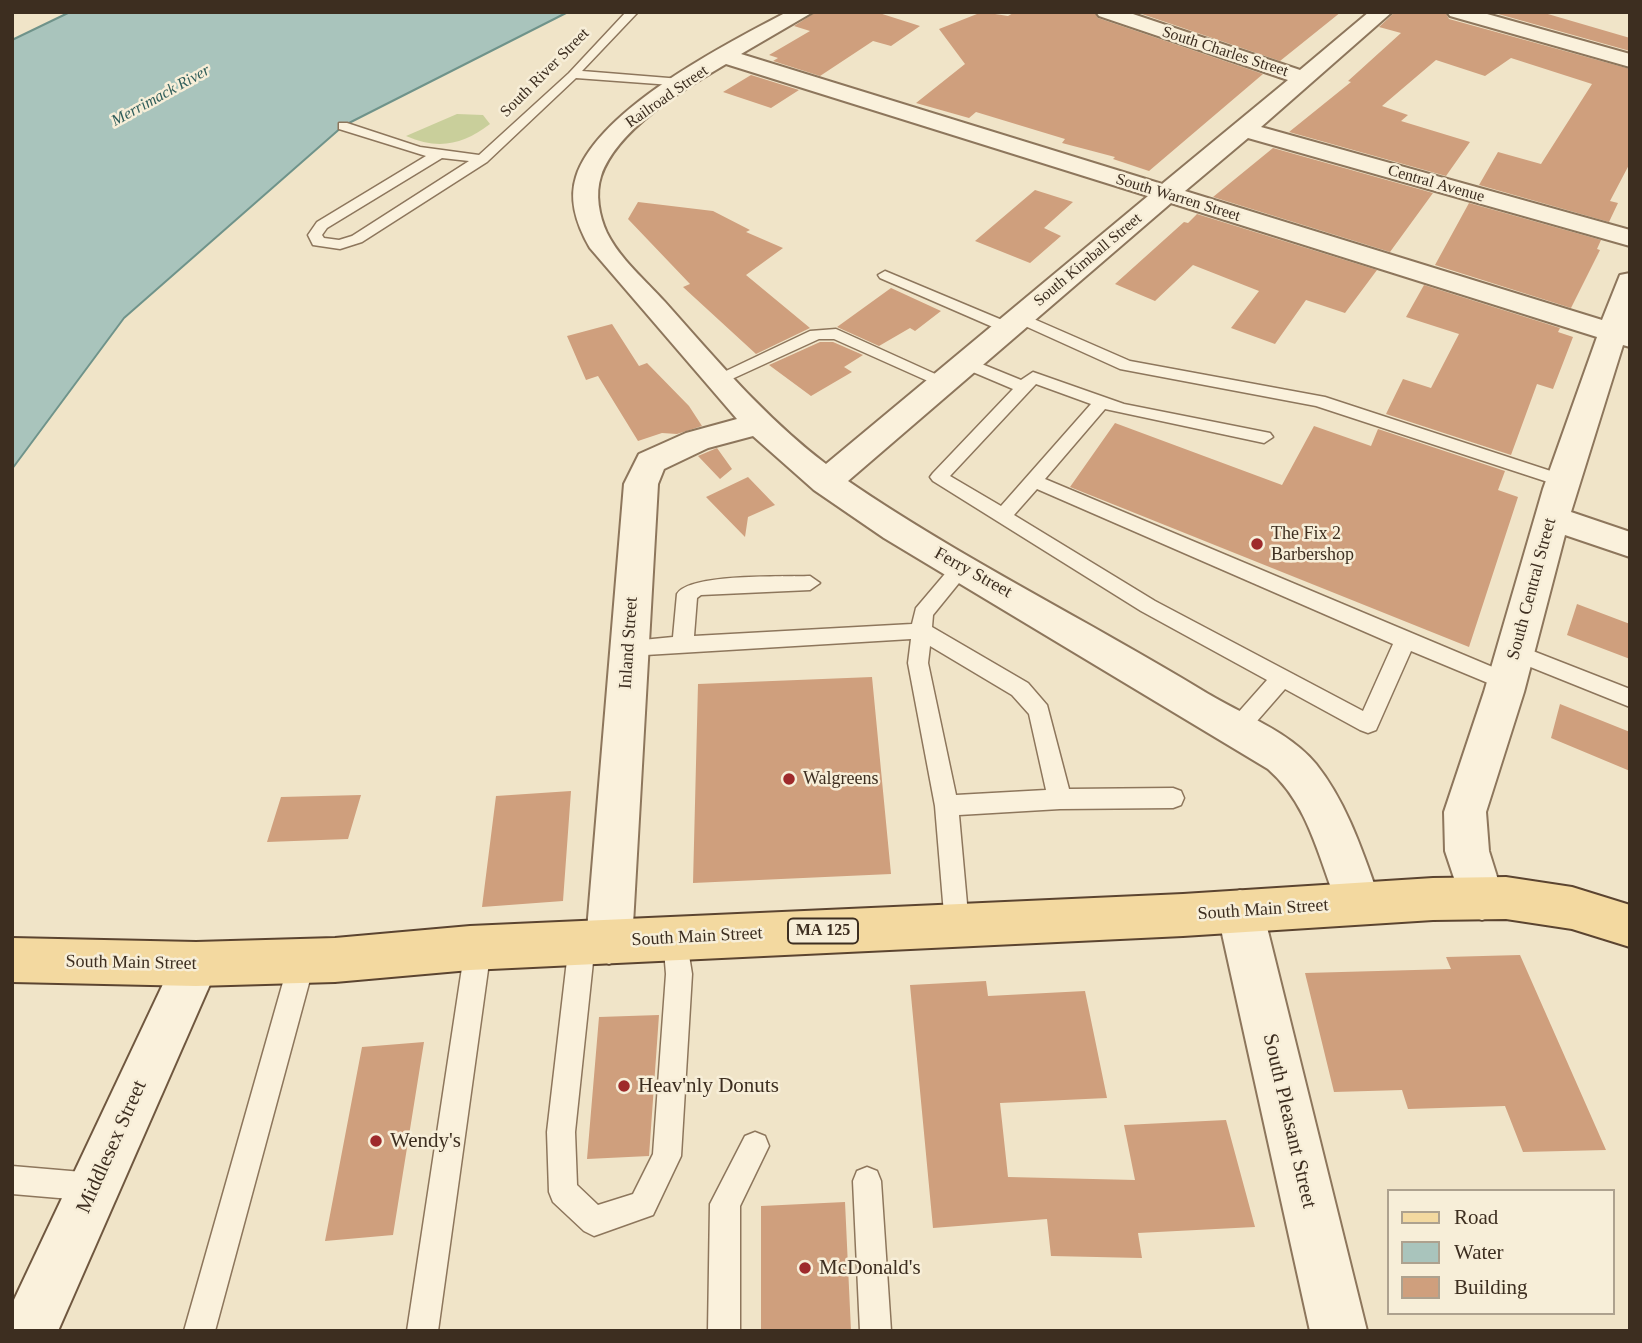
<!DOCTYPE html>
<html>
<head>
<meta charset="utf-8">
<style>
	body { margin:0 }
	#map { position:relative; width:1642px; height:1343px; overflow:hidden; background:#f0e4c8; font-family:"Times New Roman",serif }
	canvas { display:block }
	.frame { position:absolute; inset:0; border:14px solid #3d2e20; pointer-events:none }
	.legend { position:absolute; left:1387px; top:1189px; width:228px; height:126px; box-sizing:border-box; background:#f7eed8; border:2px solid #ada18e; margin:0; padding:9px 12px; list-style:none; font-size:21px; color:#3d2e20 }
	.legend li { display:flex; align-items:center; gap:14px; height:35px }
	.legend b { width:35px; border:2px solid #ada18e }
</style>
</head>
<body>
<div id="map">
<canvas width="1642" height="1343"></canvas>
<div class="frame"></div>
<ul class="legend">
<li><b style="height:9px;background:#f3d9a0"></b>Road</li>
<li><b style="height:19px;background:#a9c4bc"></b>Water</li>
<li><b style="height:19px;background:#cf9f7d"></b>Building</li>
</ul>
</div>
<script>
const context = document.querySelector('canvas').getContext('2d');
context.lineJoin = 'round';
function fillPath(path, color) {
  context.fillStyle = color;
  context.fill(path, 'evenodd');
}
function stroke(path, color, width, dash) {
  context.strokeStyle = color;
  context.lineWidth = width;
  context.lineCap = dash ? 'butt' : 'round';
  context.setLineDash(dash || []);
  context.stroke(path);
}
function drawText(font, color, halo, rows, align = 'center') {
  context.font = font + ' "Times New Roman",serif';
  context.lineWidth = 5;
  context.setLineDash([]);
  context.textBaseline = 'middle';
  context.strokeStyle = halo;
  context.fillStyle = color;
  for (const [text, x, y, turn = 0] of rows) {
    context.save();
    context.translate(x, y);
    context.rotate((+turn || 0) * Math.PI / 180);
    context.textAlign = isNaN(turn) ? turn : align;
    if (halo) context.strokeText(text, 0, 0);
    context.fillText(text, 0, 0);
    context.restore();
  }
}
const green = new Path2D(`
	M457,114l26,1 7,9c-27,21 -52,26 -84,12z`);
const water = new Path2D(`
	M70,12h498l-225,114 -219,192 -112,151v-429z`);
const building = new Path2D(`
	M816,12h60l44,14 -29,20 -18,-5 -53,35 -47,-15 5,-3 -9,-3 41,-24 -16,-5z
	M982,12l26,4 7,-4h79l4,6 165,56 -114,97 -36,-12 2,-2 -53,-14 3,-4 -89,-27 -7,6 -53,-15 49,-39 -26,-35z
	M1136,12h205l-61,49z
	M1395,12h50l4,7 181,50v94l-20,38 8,2 -9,19 -130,-37 19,-33 43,12 51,-80 -81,-26 -26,18 -49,-16 -54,46 26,9 -7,6 69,21 -24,34 -157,-44 62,-50 -3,-1 53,-48 -22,-6z
	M1491,12h50l89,26v13z
	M751,75l48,15 -28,18 -48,-16z
	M1273,148l160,45 -43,59 -177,-55z
	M1035,190l38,12 -29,26 17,8 -31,27 -55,-22z
	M638,202l75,9 37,19 -4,2 37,16 -37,27 64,53 -54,26 -73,-67 7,-3 -62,-65z
	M1469,203l132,37 -4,9 3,1 -29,58 -136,-43z
	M1197,214l180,56 -32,43 -39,-13 -31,44 -44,-16 28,-37 -66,-26 -38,36 -40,-17 69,-62 4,1z
	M1424,285l136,43 -2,4 15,5 -20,52 -16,-5 -26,71 -125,-41 17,-35 28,9 28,-54 -53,-17z
	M891,288l50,23 -26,20 -5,-3 -31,18 -42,-19z
	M612,324l27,42 8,-3 42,43 13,20 -25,8 -15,-1 -24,8 -40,-65 -12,4 -19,-44z
	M820,342h13l30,13 -19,12 8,5 -41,24 -42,-31z
	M1115,423l167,62 32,-59 57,20 7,-17 127,42 -7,19 20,7 -49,150 -399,-160z
	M717,448l15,21 -12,10 -22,-23z
	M748,477l27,28 -27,12 -3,20 -39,-40z
	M1577,604l53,20v35l-63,-24z
	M872,677l19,197 -198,9 5,-199z
	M1560,704l70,28v39l-79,-33z
	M571,791l-8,110 -81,6 14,-111z
	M361,795l-13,44 -81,3 14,-45z
	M1520,955l86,195 -83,2 -18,-46 -97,3 -6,-19 -68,2 -29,-119 146,-4 -5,-12z
	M986,981l2,15 97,-5 22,107 -107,5 8,74 127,3 -11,-55 102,-5 29,107 -117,6 4,25 -91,-2 -4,-37 -114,9 -23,-243z
	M659,1015l-10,141 -62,3 12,-142z
	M424,1042l-31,193 -68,6 37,-194z
	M845,1202l6,129h-90v-125z`);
const lane = new Path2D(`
	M626,12h12l-56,59 99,8 4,1v6l-109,-8 -89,84 -125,80 -22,7 -27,-4 -5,-10 9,-13 109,-66 -87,-27v-6h8l73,24 59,8 90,-82zM442,158l27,3 -117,75 -13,4 -15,-2 -2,-3 5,-7z
	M885,271l129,54 2,3 -8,5 -6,-2 -122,-53 -2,-3z
	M1020,313l110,48 195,36 244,80 3,4 -3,4h-12l-241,-79 -196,-37 -106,-48 -2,-3z
	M836,329l117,53 -8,5 -6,-1 -105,-47h-15l-98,45 -6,1 -8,-5 103,-49z
	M967,358l54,22 12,-8 91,32 146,29 3,4 -9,6 -159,-34 -60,70 469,197 4,6 -4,6 -7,2 -7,-2 -89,-37 -35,79 -8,3 -8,-3 -75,-41 -41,47 -8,3 -8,-3 -3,-6 3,-6 39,-44 -126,-69 -208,-130 -3,-4 3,-4 80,-84 -52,-22v-8zM1036,384l55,20 -90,102 -51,-30zM1037,489l356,155 -30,67 -208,-110 -141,-86z
	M962,560l10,7 -39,48 -1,12 96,56 19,22 22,84 104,-1 8,3 3,7 -3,7 -8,3 -113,1 -101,6 10,111 -3,8 -9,4 -9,-4 -3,-8 -10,-120 -27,-143 3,-24 -282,17 -7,-2 -3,-6 3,-6 51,-5 4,-43c12,-21 107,-17 133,-18l10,7 -10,7 -109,5 -4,3 -3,38 218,-12 4,-16 39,-46zM930,646l82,49 17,19 17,76 -90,5 -28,-132z
	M1515,644l115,45v18l-122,-49 -3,-6 3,-6z
	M676,926l9,4 7,44 -11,182 -28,59 -59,21 -10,-5 -31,-29 -4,-10 -2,-60 22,-189 4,-8 9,-4 9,4 4,8 -20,189 2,53 21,20 35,-11 20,-40 13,-180 -3,-36 4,-8z
	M478,936l9,4 4,8 -53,383h-31l58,-383 4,-8z
	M302,949l9,3 4,9 -100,370h-31l105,-370 4,-9z
	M755,1132l10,4 4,10 -29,60v125h-32l2,-127 35,-68z
	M12,1166l82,7 10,4 4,10 -4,10 -10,4 -82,-7z
	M867,1167l10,4 4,10 10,150h-31l-7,-150 4,-10z`);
const street = new Path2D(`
	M787,12h26l-72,42 421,130 126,-104 -189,-64 -3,-4h31l173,58 69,-58h23l-131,115 369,103v16l-382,-108 -63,53 417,129 18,-45 10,-2v74l-7,-2 -52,167 59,20v25l-65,-22 -41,157 -38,120 3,39 15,48 -6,15 -16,6 -16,-6 -21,-63 -1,-39 40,-120 59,-203 54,-152 -426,-134 -323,278c114,78 239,139 357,211 36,22 84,39 111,72 32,40 48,92 65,139l-6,15 -16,6 -16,-6c-23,-51 -31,-111 -75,-149l-384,-231 -70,-48 -61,-54 -45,12 -44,21 -6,15 -26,458 -7,15 -16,7 -16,-7 -7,-15 38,-458 15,-30 47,-21 51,-14 -147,-171c-12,-21 -22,-46 -14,-71 21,-67 151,-134 211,-165zM726,64l422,132 -322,268c-61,-46 -110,-105 -161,-162 -20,-22 -45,-43 -58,-69 -8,-17 -12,-39 -6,-57 16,-47 84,-88 125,-112z
	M1447,12h33l150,42v13l-180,-51z
	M1240,890l16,6 7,15 104,420h-57l-93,-420 7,-15z`);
const secondary = new Path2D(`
	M196,942l16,6 7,16 -161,367h-46v-27l168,-356z`);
const primary = new Path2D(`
	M1506,877l66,10 58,18v42l-58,-18 -66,-10 -73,1 -250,16 -713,34 -135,12 -139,4 -184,-4v-44l184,4 139,-4 135,-12 713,-32 250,-16z`);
const markers = [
	[1257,544,7,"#9e2a2b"],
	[789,779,7,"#9e2a2b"],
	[624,1086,7,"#9e2a2b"],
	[376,1141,7,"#9e2a2b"],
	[805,1268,7,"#9e2a2b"]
];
const farStreetnames = [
	["South Charles Street",1225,52,18],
	["South River Street",545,73,-45],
	["Railroad Street",667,97,-35],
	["Central Avenue",1436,184,16],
	["South Warren Street",1178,198,17],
	["South Kimball Street",1088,260,-40]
];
const farWaternames = [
	["Merrimack River",161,96,-29]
];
const shields = [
	[823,931,70]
];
const shieldNames = [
	["MA 125",823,931]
];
const poiNames = [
	["The Fix 2",1271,534],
	["Barbershop",1271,555],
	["Walgreens",803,779]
];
const streetNames = [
	["Ferry Street",973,573,29],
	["South Central Street",1532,589,-75],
	["Inland Street",629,643,-86],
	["South Main Street",1263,910,-4],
	["South Main Street",697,937,-3],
	["South Main Street",131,963,1]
];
const nearPoinames = [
	["Heav'nly Donuts",638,1086],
	["Wendy's",390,1141],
	["McDonald's",819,1268]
];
const nearStreetnames = [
	["South Pleasant Street",1289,1121,77],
	["Middlesex Street",112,1147,-66]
];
fillPath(green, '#c9cf9b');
fillPath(water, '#a9c4bc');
stroke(water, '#6f938a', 2);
fillPath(building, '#cf9f7d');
stroke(lane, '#8d765c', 3);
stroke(street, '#8d765c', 4);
stroke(secondary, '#6f573f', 4);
stroke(primary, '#5b4430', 4);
fillPath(lane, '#faf1dc');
fillPath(street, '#faf1dc');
fillPath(secondary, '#faf1dc');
fillPath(primary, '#f3d9a0');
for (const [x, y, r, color] of markers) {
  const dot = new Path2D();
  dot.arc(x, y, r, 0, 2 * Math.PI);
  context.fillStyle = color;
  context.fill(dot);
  stroke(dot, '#f7eed8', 2.5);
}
drawText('16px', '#3d2e20', '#f7eed8', farStreetnames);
drawText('italic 16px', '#2f5d5a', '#f7eed8', farWaternames);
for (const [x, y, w] of shields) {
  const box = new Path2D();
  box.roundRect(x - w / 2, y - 12.5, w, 25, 5);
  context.fillStyle = '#f7eed8';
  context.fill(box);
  stroke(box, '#3d2e20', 2);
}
drawText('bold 16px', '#3d2e20', null, shieldNames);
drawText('18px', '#3d2e20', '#f7eed8', poiNames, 'left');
drawText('18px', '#3d2e20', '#f7eed8', streetNames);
drawText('21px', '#3d2e20', '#f7eed8', nearPoinames, 'left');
drawText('21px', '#3d2e20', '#f7eed8', nearStreetnames);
</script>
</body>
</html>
